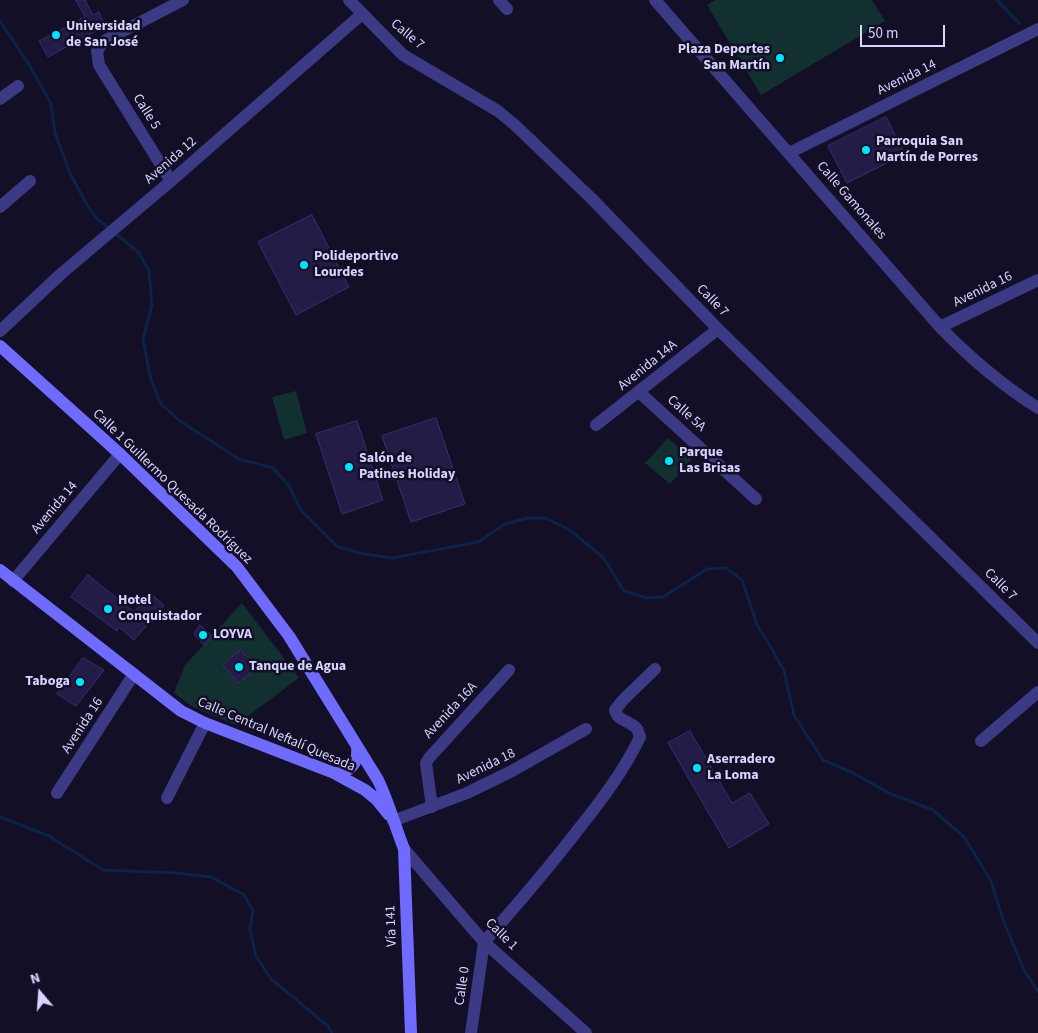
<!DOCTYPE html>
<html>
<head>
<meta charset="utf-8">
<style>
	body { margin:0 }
	#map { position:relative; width:1038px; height:1033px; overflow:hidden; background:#130f26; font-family:"Source Sans 3",sans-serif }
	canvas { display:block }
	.north { position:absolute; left:15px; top:968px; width:50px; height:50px; -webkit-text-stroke:4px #130f26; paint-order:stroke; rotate:342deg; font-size:14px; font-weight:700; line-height:20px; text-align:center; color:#d9d4ff }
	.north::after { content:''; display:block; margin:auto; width:18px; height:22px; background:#d9d4ff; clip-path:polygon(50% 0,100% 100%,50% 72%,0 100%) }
	.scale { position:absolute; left:860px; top:25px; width:85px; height:22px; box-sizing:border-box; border:2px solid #d9d4ff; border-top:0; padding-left:6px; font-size:15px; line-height:18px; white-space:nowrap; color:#d9d4ff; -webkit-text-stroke:4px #130f26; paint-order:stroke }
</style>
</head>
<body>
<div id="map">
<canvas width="1038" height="1033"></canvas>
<div class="north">N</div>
<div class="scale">50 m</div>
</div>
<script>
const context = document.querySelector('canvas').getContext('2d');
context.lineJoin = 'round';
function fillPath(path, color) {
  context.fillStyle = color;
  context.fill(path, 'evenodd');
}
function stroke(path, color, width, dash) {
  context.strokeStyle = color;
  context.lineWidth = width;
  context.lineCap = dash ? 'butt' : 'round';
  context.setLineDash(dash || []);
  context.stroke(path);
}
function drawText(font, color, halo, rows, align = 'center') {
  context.font = font + ' "Source Sans 3",sans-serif';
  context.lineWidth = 5;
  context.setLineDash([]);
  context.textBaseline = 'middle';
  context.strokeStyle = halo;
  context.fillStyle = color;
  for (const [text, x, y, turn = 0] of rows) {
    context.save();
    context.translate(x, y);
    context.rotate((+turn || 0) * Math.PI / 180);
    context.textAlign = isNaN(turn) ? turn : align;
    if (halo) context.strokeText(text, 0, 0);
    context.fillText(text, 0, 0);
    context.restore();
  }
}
const green = new Path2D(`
	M715,0h157l13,21 -124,74 -54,-90z
	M296,391l11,42 -23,7 -12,-43z
	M668,438l24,21 -22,25 -25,-21z
	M242,603l57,75 -63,47 -43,-18 -19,-14 11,-28zM241,650l15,18 -18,15 -15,-18z`);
const stream = new Path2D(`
	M997,0l22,23
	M0,21l30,45 21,38 4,29 15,40 17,32 10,14 13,10
	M115,233l24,20 10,18 3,34 -9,34 7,37 10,27 20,18 59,38 34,9 17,19 10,22 38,38 26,7 28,4 86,-16 27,-18 23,-6h17l23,11 35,28 21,34 23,7 16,-1 44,-28 19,-1 16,12 16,47 11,17 15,27 10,44 29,45 30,13 36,20 44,17 31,27 26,42 14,43 20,48 14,22
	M0,817l49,19 54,34 73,3 35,4 33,18 9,15 -3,20 6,26 15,23 57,47 4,7`);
const building = new Path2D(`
	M76,0h9l8,15 6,-3 6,14 -57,31 -9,-16 46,-24z
	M886,117l19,37 -58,29 -19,-37z
	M312,215l37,72 -53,28 -38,-73z
	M436,418l29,86 -54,18 -29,-86z
	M357,421l26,79 -41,14 -26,-80z
	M88,575l46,37 16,-19 14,12 -30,35 -15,-13 -2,4 -46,-34z
	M200,625l12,11 -8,9 -10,-11z
	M241,650l15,18 -18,15 -15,-18z
	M83,658l21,12 -28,36 -19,-12z
	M690,731l42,72 18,-10 19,31 -40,24 -61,-105z`);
const minor = new Path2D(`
	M349,0l54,55 95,56 18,15 75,72 127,131 320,314
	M499,0l8,9
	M655,0l285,327c30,31 62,58 98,81
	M0,99l18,-13
	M789,153l249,-124
	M171,181l-72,-116 -2,-14 7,-10 79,-41
	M0,207l30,-26
	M940,327l98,-47
	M0,331l62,-58 109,-92 191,-167
	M639,392l117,107
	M596,425l122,-96
	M13,581l107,-127
	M981,741l57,-49
	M57,793l77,-119
	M167,798l38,-75
	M432,807l-6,-44 3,-5 80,-88
	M393,821l74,-28 45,-22 74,-42
	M404,849l80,93 102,91
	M484,942c32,-36 63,-72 93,-111 23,-29 47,-60 63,-94 -1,-3 -2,-6 -3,-8 -7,-9 -19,-7 -22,-19l8,-10 32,-31
	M471,1033l13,-91`);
const secondary = new Path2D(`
	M0,346l120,108 117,113 52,69 89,144c11,23 17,46 26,69l7,184
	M0,570l181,141 24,12 129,50 31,17 11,9 13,16
	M334,773c16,0 25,-10 23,-26`);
const markers = [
	[56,35,5,"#00e5ff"],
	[780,58,5,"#00e5ff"],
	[866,150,5,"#00e5ff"],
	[304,265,5,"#00e5ff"],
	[669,461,5,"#00e5ff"],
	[349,467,5,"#00e5ff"],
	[108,609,5,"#00e5ff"],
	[203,635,5,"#00e5ff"],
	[239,667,5,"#00e5ff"],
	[80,682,5,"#00e5ff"],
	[697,768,5,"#00e5ff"]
];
const poiNames = [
	["Universidad",66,27],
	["de San José",66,43],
	["Plaza Deportes",770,50,"right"],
	["San Martín",770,66,"right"],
	["Parroquia San",876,142],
	["Martín de Porres",876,158],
	["Polideportivo",314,257],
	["Lourdes",314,273],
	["Parque",679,453],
	["Las Brisas",679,469],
	["Salón de",359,459],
	["Patines Holiday",359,475],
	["Hotel",118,601],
	["Conquistador",118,617],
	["LOYVA",213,635],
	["Tanque de Agua",249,667],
	["Taboga",70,682,"right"],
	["Aserradero",707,760],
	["La Loma",707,776]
];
const streetNames = [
	["Calle 7",407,35,40],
	["Avenida 14",907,78,-26],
	["Calle 5",146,112,58],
	["Avenida 12",171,161,-41],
	["Calle Gamonales",851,201,49],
	["Avenida 16",983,290,-26],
	["Calle 7",712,301,46],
	["Avenida 14A",648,366,-39],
	["Calle 5A",686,414,42],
	["Calle 1 Guillermo Quesada Rodríguez",172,487,44],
	["Avenida 14",55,508,-50],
	["Calle 7",1000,585,45],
	["Avenida 16A",451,711,-47],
	["Avenida 16",83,726,-57],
	["Calle Central Neftalí Quesada",276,735,23],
	["Avenida 18",486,767,-26],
	["Vía 141",392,926,-92],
	["Calle 1",501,935,45],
	["Calle 0",463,986,-82]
];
fillPath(green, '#12302f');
stroke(stream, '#0c2248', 3);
fillPath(building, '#241b47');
stroke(building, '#3b2d73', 1);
stroke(minor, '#3d3a85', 12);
stroke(secondary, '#6f6bff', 12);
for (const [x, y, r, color] of markers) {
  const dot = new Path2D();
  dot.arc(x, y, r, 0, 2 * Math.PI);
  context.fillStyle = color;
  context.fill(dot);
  stroke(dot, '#130f26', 2);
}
drawText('bold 14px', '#d9d4ff', '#130f26', poiNames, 'left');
drawText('14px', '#d9d4ff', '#130f26', streetNames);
</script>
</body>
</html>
